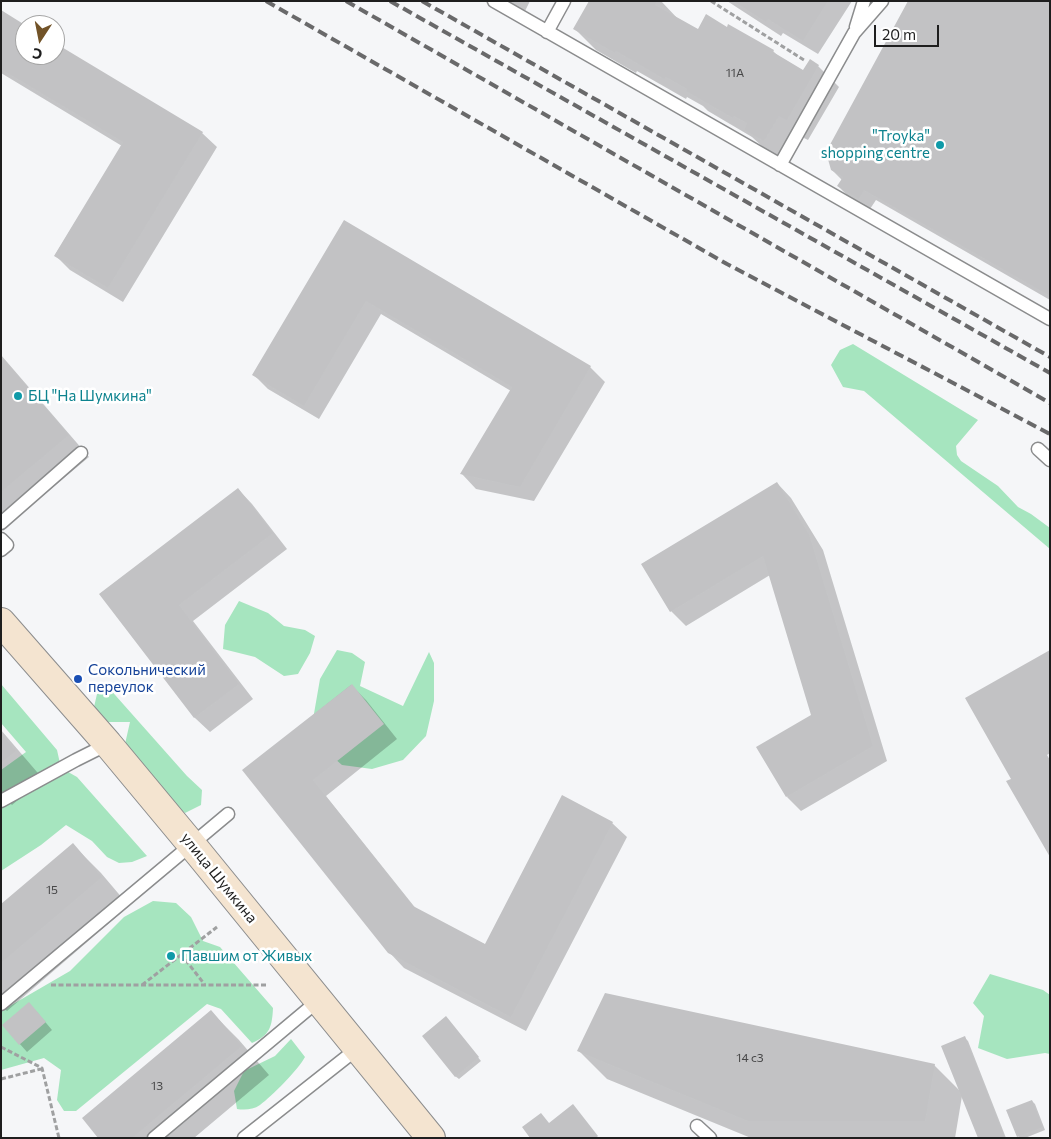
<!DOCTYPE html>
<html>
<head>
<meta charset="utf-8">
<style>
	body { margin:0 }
	#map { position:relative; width:1051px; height:1139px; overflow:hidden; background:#f5f6f8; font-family:Commissioner,sans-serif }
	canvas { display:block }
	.frame { position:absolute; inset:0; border:2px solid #1e1e1e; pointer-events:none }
	.north { position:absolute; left:15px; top:15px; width:50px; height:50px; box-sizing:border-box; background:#fff; border:1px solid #a5a5a5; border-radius:50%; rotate:191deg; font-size:14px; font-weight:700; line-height:20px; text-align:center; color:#1e1e1e }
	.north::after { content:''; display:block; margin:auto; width:18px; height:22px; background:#725328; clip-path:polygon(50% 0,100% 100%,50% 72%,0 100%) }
	.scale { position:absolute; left:874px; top:25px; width:65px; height:22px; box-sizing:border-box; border:2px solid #1e1e1e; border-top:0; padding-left:6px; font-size:15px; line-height:18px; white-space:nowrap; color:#1e1e1e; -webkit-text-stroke:4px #fff; paint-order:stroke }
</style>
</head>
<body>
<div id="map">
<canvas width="1051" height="1139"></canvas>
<div class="frame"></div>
<div class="north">С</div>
<div class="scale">20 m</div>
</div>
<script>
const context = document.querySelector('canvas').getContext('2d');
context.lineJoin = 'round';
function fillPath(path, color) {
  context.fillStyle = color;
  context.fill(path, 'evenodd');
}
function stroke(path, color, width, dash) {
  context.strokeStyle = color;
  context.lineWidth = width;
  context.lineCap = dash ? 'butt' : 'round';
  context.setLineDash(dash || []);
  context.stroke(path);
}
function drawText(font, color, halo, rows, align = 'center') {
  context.font = font + ' Commissioner,sans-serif';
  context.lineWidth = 5;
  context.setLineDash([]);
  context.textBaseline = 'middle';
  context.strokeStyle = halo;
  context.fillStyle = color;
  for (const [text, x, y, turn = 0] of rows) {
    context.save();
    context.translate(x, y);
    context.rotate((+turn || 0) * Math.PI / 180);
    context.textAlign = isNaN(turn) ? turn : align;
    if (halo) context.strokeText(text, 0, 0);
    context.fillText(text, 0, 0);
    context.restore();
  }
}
const green = new Path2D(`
	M853,344l125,76 -22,26 1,9 4,6 37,25 20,21 13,7 19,14v21l-186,-158 -21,-4 -12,-22 9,-15z
	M239,601l29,12 16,13 21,4 10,6 -5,17 -12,21 -14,2 -29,-19 -32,-8 2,-24z
	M337,650l15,3 13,9 -5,24 43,20 26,-54 5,11v38l-8,35 -23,24 -31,9 -30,-4 -22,-19 -8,-21 8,-46z
	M1,684l56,66 4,18 16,9 70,79 -15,6 -13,1 -12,-6 -15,-16 -26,-16 -25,20 -40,26v-101l25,-18 -25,-29z
	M108,687l79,89 15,14 -1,15 -16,8 -18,-15 -42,-54 5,-22h-23l-13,-15 3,-13z
	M153,901l23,2 15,14 12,24 17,6 53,61c-1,19 -3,27 -21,35l-31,-34 -14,-5 -131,107h-12l-7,-11 4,-30 -17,-12 -43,12v-65l7,2 62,-36 54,-54z
	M990,974l53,16 7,5v59l-5,-1 -38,6 -29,-11 6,-32 -11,-13z
	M291,1039l14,18c-7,13 -33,39 -45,48 -7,5 -16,5 -23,4l-3,-18 10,-20 31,-15z`);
const shadow = new Path2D(`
	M506,1h24l-5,10z
	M591,1h70l18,19 19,11 30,-3 45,23 7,7 24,14 14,-6 21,21 -31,53 -8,-4 -15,26 -19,-12 -14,-13 -44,-26 -5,-5 -16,-9 -1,2 -49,-28 -1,2 -40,-23 -21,-21z
	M727,1h125l-34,53 -35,-21 -2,3z
	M1050,1v299l-174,-100 -6,9 -21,-12 -11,-11 4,-6 -10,-10z
	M1,12l24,14v29h30v-11l147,89 15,14 -94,155 -53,-32 -15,-15 67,-109 -121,-73z
	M344,222l246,145 15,15 -71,119 -58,-12 -14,-15 49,-83 -130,-77 -62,105 -51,-30 -14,-14z
	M1,355l88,102 -81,68 -7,-7z
	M777,483l14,15 32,52 64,211 -86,50 -14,-14 25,-81 -42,-141 -84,51 -15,-15 -29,-47z
	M238,489l14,15 35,45 -94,72 60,78 -43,33 -15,-14 -95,-124z
	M351,685l15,15 31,39 -71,57 91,114 69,35 126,-122 15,14 -101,194 -122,-63 -15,-16 -145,-182z
	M1,730l42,49 -31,26 -11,-11z
	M73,845l28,28 28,33 -122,105 -6,-6v-99z
	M36,1011l16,19 -25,22 -23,-26z
	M211,1012l28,28 30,35 -75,63h-94z
	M449,1021l32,40 -22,18 -4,-3z
	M965,1038l3,3 38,97h-27l-17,-42 -7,42h-204l-144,-59 -28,-28 355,14 27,27z
	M1032,1101l3,3 10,26 -20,8h-5l-2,-2z`);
const building = new Path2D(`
	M589,1h68l-2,4 43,24 8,-15 21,13 1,-3 46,26 -1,2 30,18 7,-11 9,6 -32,55 -8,-4 -15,25 -20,-11 3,-7 -13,-7 -1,2 -47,-27 1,-2 -21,-12 -2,2 -48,-28 -1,2 -42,-24z
	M733,1h95l-25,40 -35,-22 -2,3z
	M908,1h142v295l-186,-106 -5,9 -22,-13 6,-9 -12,-7 -5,-18z
	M1,10l24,15v30h30v-12l148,89 -95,156 -54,-32 69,-114 -122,-73z
	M344,220l247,146 -71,121 -60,-13 52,-87 -146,-86 -62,105 -52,-31z
	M1,356l68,79 -68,57z
	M777,482l32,52 64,212 -87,51 -30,-50 55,-32 -48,-159 -93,56 -29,-48z
	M238,488l35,45 -94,72 60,79 -45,34 -95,-124z
	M1050,650v103l-3,2 3,5v97l-44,-76 5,-2 -46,-81z
	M352,684l32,40 -71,56 100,126 72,38 77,-149 51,27 -102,195 -123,-64 -146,-183z
	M1,733l15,18 -15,12z
	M73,843l29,34 -101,86v-59z
	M605,993l330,71 -10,57h-177l-171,-70z
	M29,1002l17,20 -27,23 -17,-20z
	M211,1010l31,36 -110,92h-34l-16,-20z
	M446,1016l33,41 -24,20 -33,-41z
	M965,1036l40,102h-27l-37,-92z
	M1032,1100l11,27 -26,10 -11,-27z
	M573,1104l25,32 -2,2h-66l-8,-11 19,-14 8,10z`);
const path = new Path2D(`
	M711,1l93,59
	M181,954l24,31
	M51,985h215
	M142,985l75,-58
	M1,1047l41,21 17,70
	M1,1079l40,-10`);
const lane = new Path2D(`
	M494,1l556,318
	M856,27l8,-26
	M547,32l17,-31
	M780,165l74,-132 28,-32
	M1038,449l12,11
	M1,523l80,-70
	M1,539l6,6 -6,5
	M1,801l75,-41 32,-16
	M1,1004l227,-190
	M697,1126l13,12
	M154,1138l165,-138
	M244,1138l114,-90`);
const secondary = new Path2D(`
	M1,622l107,122 84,101 239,293`);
const rail = new Path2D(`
	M266,1l461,263 323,170
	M346,1l704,402
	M390,1l660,372
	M422,1l628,356`);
const markers = [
	[940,145,5,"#0f9aa8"],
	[18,396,5,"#0f9aa8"],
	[78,679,5,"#1a4fb4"],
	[171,956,5,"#0f9aa8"]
];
const numberNames = [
	["11А",735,73],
	["15",52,890],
	["14 c3",750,1058],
	["13",157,1086]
];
const cultureNames = [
	["\"Troyka\"",930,136,"right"],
	["shopping centre",930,153,"right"],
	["БЦ \"На Шумкина\"",28,396],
	["Павшим от Живых",181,956]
];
const transitNames = [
	["Сокольнический",88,670],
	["переулок",88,687]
];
const streetNames = [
	["улица Шумкина",219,878,51]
];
fillPath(green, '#a6e5bf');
fillPath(shadow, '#0003');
fillPath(building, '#c2c2c4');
stroke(lane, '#8b8c8d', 15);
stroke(secondary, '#8b8c8d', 30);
stroke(path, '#9fa0a1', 3, [5, 2.5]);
stroke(lane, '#fff', 12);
stroke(secondary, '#f4e4d0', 28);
stroke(rail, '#69696a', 4, [10, 5]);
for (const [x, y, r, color] of markers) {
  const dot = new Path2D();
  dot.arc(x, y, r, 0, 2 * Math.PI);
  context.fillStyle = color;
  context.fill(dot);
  stroke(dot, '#fff', 2);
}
drawText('12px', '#474748', null, numberNames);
drawText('15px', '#0d838f', '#fff', cultureNames, 'left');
drawText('15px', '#164399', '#fff', transitNames, 'left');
drawText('15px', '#1e1e1e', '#fff', streetNames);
</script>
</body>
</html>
